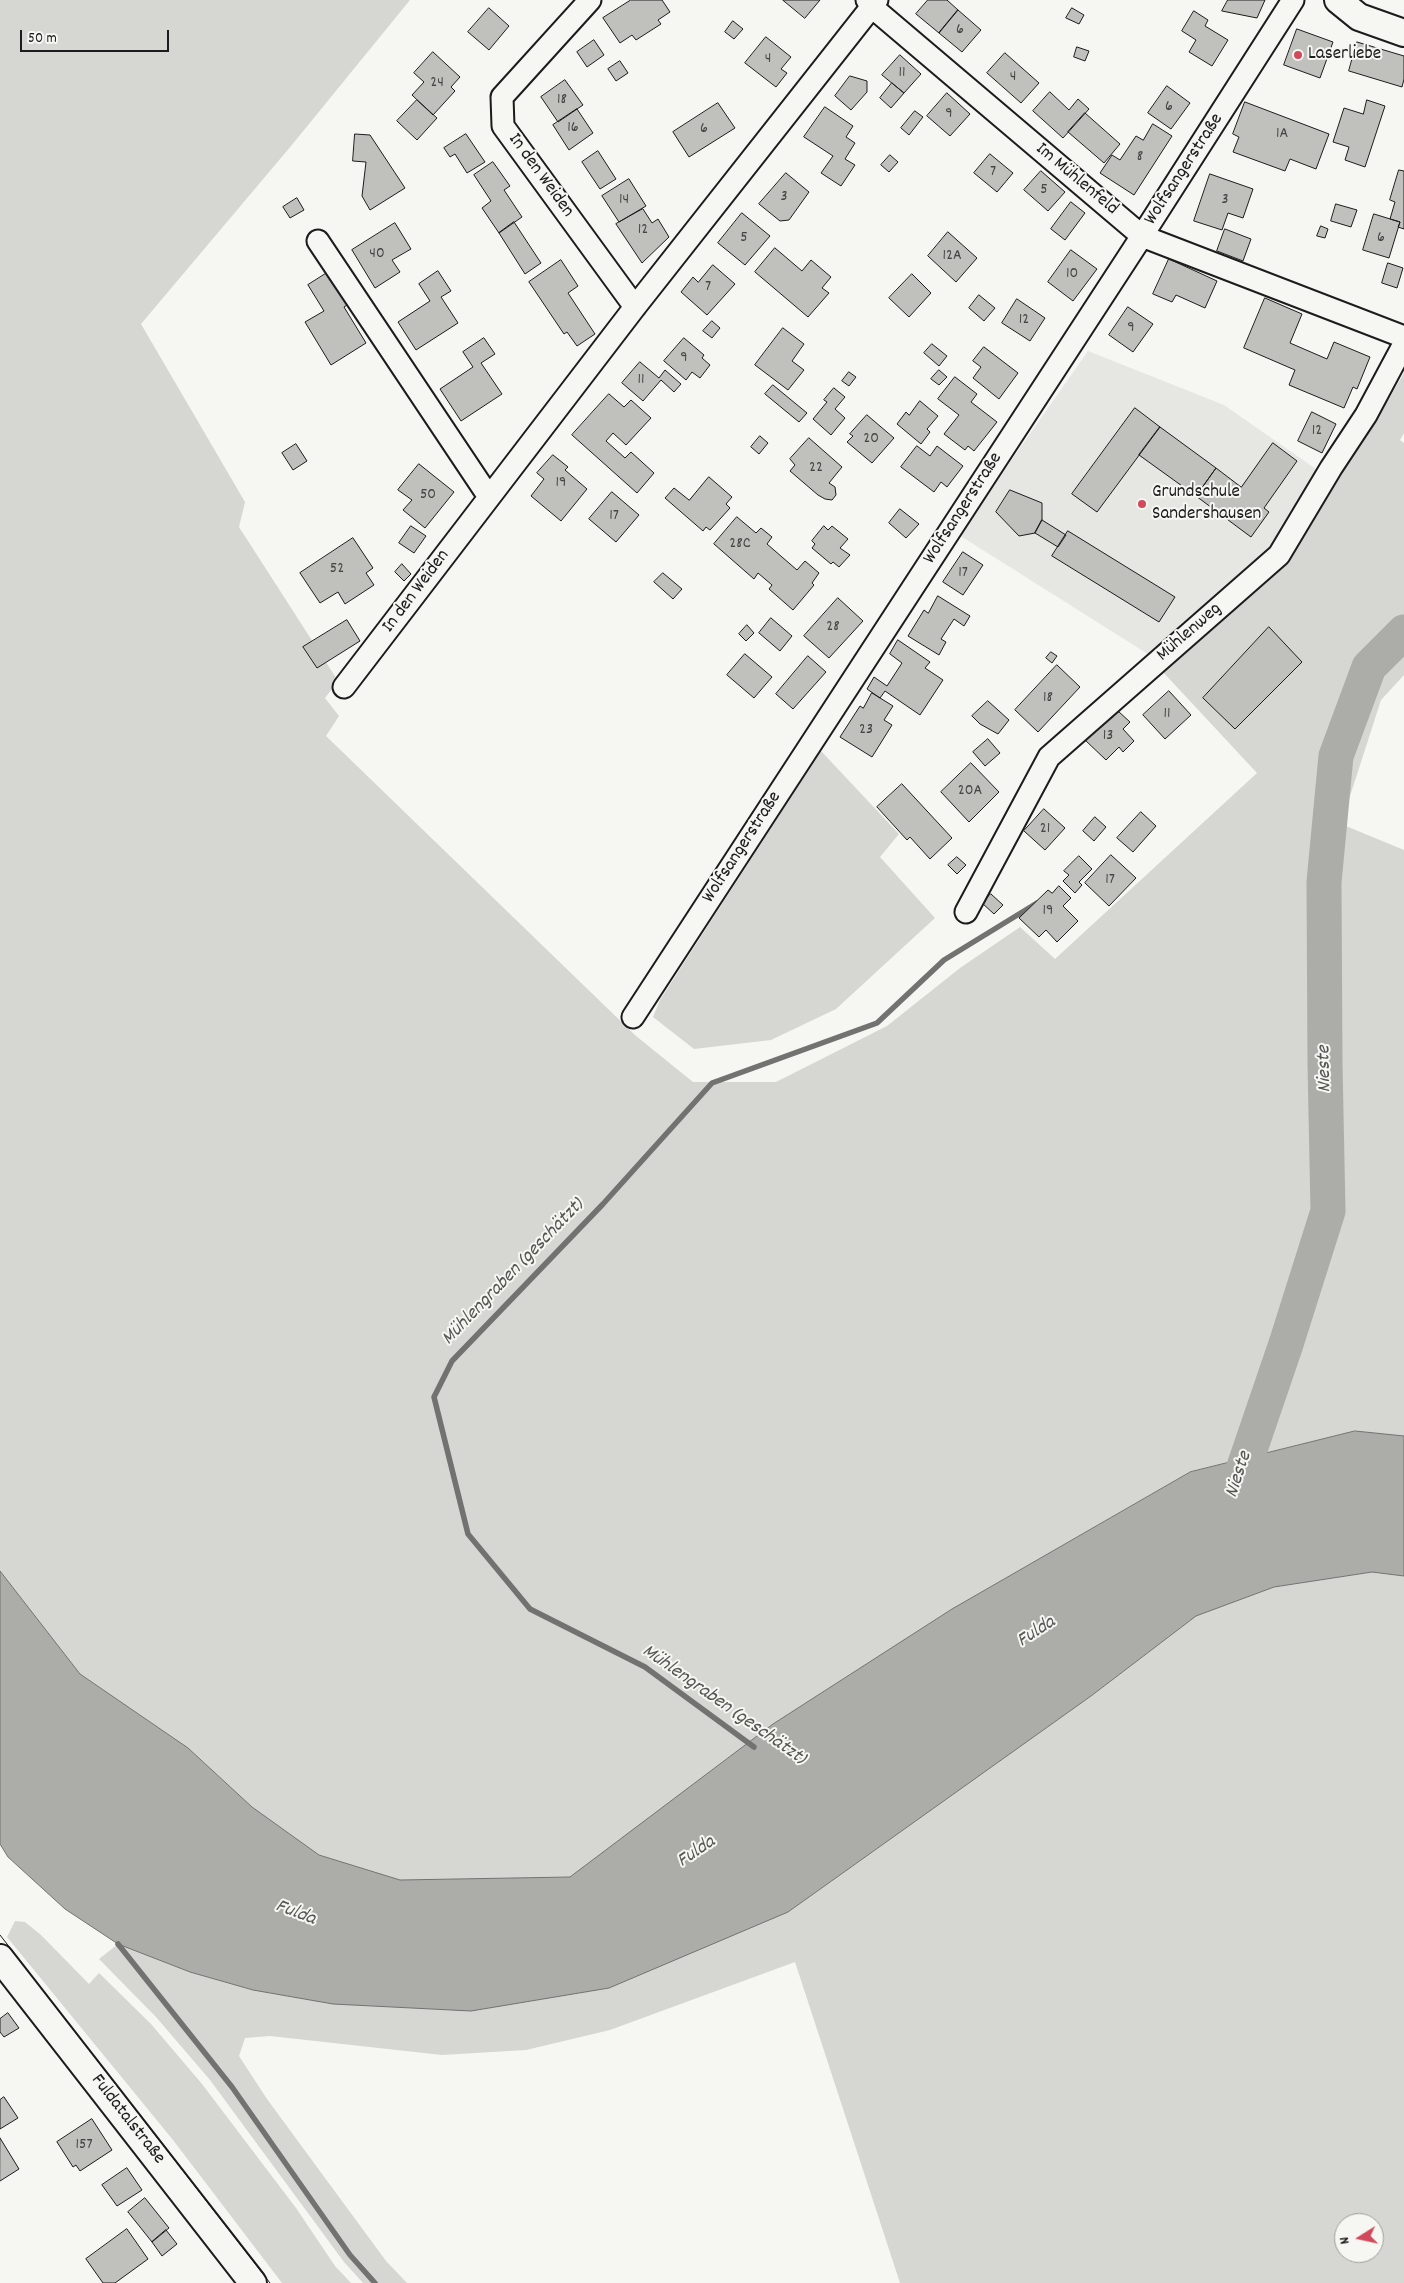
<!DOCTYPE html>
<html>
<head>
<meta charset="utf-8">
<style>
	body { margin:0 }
	#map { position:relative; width:1404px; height:2283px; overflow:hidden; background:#f6f6f2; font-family:Dekko,sans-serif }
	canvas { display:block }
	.north { position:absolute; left:1334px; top:2213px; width:50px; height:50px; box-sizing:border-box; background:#f6f6f2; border:1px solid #9f9f9c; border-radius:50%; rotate:260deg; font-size:14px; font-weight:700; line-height:20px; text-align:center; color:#1c1c1c }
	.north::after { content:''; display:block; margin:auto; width:18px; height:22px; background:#d1495b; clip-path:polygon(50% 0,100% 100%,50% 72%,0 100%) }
	.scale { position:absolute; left:20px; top:30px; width:149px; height:22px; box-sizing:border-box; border:2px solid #1c1c1c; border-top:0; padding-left:6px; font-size:15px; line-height:18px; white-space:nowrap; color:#1c1c1c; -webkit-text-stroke:4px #f6f6f2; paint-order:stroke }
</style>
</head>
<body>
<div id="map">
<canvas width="1404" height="2283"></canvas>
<div class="north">N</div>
<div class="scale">50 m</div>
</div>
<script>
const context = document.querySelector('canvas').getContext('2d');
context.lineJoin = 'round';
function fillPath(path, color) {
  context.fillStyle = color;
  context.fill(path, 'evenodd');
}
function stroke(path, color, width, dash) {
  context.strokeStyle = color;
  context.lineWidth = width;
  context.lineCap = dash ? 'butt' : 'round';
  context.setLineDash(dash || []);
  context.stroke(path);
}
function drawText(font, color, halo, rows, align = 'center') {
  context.font = font + ' Dekko,sans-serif';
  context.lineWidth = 4;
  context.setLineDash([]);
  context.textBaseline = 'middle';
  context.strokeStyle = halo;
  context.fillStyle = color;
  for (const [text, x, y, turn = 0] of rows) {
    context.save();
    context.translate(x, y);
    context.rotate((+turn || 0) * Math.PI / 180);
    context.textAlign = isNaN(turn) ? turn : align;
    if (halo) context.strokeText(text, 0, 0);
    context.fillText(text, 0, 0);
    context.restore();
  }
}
const built = new Path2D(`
	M1088,351l136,54 99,69 -48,73 -124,109 -192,-121z`);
const green = new Path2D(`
	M0,0h410l-119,146 -150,178 104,178 -6,25 99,154 -13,17 14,18 -13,20 310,300 57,46h83l111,-56 73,-58 60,-41 35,32 202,-186 -95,-102 170,-189 37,-49 35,-60v60l-4,7 4,3v232l-23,25 -40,124 63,26v586l-49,-5 -166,41 -237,137 -179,115 -202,153 -171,3 -81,-25 -67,-48 -64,-59 -108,-74 -80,-103z
	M821,751l78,83 -19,23 55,61 -99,91 -65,31 -77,9 -41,-32 7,-17z
	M1372,1572l32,4v707h-504l-105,-321 -185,68 -84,20 -84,5 -172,-19 -25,2 -6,18 28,43 119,162 21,22h-44l-19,-21 -134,-182 -54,-63 -57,-58 19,-15 72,28 63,18 535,-78 303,-216 105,-80 78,-29zM1344,2223h30v30h-30z
	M15,1921l10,1 16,13 48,49 10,-11 52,51 51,60 94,124 39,58 16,17h-69l-109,-143 -166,-203z`);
const water = new Path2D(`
	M1355,1431l49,5v140l-32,-4 -98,15 -78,29 -105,80 -303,216 -179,76 -138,23 -138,-7 -80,-14 -63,-18 -72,-28 -53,-35 -57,-52 -8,-13v-273l80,103 108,74 64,59 67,48 81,25 170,-3 203,-153 179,-115 238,-137z`);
const stream = new Path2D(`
	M754,1747l-109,-80 -115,-58 -62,-75 -34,-137 18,-36 151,-157 109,-121 165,-60 67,-63 93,-57
	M118,1944l114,143 118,168 25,28`);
const river = new Path2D(`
	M1232,1502l54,-158 42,-133 -3,-147 -1,-182 12,-126 33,-89 35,-35`);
const building = new Path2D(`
	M631,0h31l8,12 -12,8 3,4 -25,16 -4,-5 -12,8 -17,-25z
	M783,0h37l-15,18z
	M928,0h19l11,10 -19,23 -23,-19z
	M1228,0h37l-8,18 -35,-7z
	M489,8l20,18 -20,24 -21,-18z
	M1072,8l12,7 -5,9 -13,-6z
	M958,10l23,20 -19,22 -23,-19z
	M1194,11l14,9 -3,6 23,14 -16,26 -23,-14 7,-12 -14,-9z
	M733,21l10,8 -9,10 -9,-7z
	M1297,29l36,13 -13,36 -36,-13z
	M766,37l25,20 -10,12 6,4 -11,14 -31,-24z
	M594,40l10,15 -17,12 -10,-15z
	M1357,42l47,14v23l-2,8 -53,-16z
	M1077,47l12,4 -4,10 -11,-4z
	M433,52l27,25 -9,10 4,4 -22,24 -21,-20 12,-13 -10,-9z
	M1005,53l34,30 -18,20 -34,-30z
	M900,55l21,19 -17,19 -22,-18z
	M620,61l8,12 -12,8 -8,-12z
	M850,76l17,5v11l-16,18 -16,-14z
	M565,80l18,25 -25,17 -17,-25z
	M892,83l12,10 -13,15 -11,-10z
	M1167,86l23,17 -19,26 -23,-16z
	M1050,92l19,18 9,-11 11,10 -26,29 -30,-27z
	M947,93l23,21 -20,22 -23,-20z
	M417,100l20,18 -20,22 -20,-19z
	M1367,100l18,6 -20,61 -20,-7 4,-13 -16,-5 11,-34 19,6z
	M1245,102l84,32 -13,35 -26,-10 -5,12 -52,-19 6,-15 -6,-3z
	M718,103l17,25 -46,29 -16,-25z
	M825,107l28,19 -7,11 9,6 -10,16 10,6 -14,21 -20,-13 12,-17 -29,-19z
	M577,109l16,24 -24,17 -16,-25z
	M915,111l8,6 -14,18 -8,-7z
	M1085,113l35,31 -16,19 -36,-31z
	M1153,124l19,12 -38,59 -34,-22 12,-18 8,5 16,-24 7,4z
	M355,134l15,1 35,53 -35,22 -8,-14 4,-34 -13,-1z
	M466,134l19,28 -18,11 -12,-19 -5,3 -6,-9z
	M598,151l18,28 -16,10 -18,-27z
	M990,154l23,19 -16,19 -23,-19z
	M890,155l8,7 -9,10 -8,-7z
	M493,162l17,24 -6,4 18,27 -23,16 -17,-25 9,-7 -17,-26z
	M1399,170l5,1v58l-6,-2 2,-5 -10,-3 5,-17 -5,-2z
	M1041,171l24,21 -17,19 -24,-21z
	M786,173l23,19 -20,28 -9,1 -21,-17z
	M1210,174l43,15 -10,29 -15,-5 -6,17 -28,-9z
	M629,179l17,27 -27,16 -17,-26z
	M297,198l7,12 -14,8 -7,-11z
	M1071,202l14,11 -20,27 -14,-11z
	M1336,204l21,6 -6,17 -20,-6z
	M643,209l9,14 6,-4 11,18 -27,26 -26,-39z
	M742,213l28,23 -25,29 -27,-22z
	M1374,214l26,8 -11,36 -26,-8z
	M514,222l27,41 -16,11 -26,-41z
	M395,223l16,26 -19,11 8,12 -25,16 -23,-38z
	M1321,226l7,3 -3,9 -8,-2z
	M1225,229l26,10 -8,22 -26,-10z
	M948,232l29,26 -21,24 -28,-26z
	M775,248l27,23 9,-11 20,17 -9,11 7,5 -21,24 -53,-45z
	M1071,250l26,19 -24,32 -25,-19z
	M1169,259l48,22 -12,27 -29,-13 -4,7 -19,-8z
	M561,260l17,26 -10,7 27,41 -18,12 -10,-14 -3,2 -35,-52z
	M1388,263l15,5 -6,20 -15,-5z
	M713,265l22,19 -28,31 -26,-23 12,-15 5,5z
	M438,271l13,20 -10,6 17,26 -42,27 -18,-28 32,-21 -11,-17z
	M327,273l20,32 -3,2 22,36 -35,22 -26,-43 19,-11 -16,-26z
	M912,274l19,19 -22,24 -20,-19z
	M979,295l16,13 -11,13 -15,-13z
	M1265,298l37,16 -12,29 37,16 7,-17 36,15 -13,32 -4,-2 -9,21 -55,-23 6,-15 -51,-22z
	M1017,299l28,19 -15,23 -28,-18z
	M1128,307l25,17 -20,28 -24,-17z
	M712,321l8,7 -8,10 -9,-7z
	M783,328l21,16 -12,17 12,9 -16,20 -33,-25z
	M484,338l11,16 -14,9 21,31 -41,27 -21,-32 33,-22 -10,-15z
	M684,338l20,17 -2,3 8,7 -10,13 -8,-6 -6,8 -22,-19z
	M932,344l15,12 -8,10 -15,-13z
	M984,347l34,26 -19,26 -26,-21 8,-11 -8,-6z
	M640,362l19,16 6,-8 16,14 -7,8 -13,-12 -18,21 -21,-18z
	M939,370l8,7 -8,8 -8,-6z
	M849,372l7,5 -7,9 -7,-5z
	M955,377l22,17 -6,8 26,20 -23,29 -6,-5 -3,4 -21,-16 15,-19 -21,-16z
	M773,385l34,28 -8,9 -34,-28z
	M834,388l11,9 -10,12 10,9 -14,17 -18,-16 14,-17 -3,-2z
	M609,394l15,13 7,-7 20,18 -25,27 -13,-12 -7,8 19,17 6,-6 23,21 -17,20 -65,-58z
	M920,401l18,15 -11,13 3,3 -9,12 -24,-20 9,-12 3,3z
	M1135,408l25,19 -63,85 -25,-18z
	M1312,412l24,12 -14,29 -24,-12z
	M867,415l27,23 -22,25 -25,-21 6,-6 -3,-2z
	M1160,427l56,41 -20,28 -57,-41z
	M760,436l8,7 -9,11 -8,-7z
	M809,438l33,29 -13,16 6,4 1,8 -4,5 -7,-1 -7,-4 -28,-24 5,-6 -5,-6z
	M1273,443l24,18 -33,47 5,4 -18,25 -55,-41 20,-28 25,19z
	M296,444l11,17 -14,9 -11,-17z
	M917,446l13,10 7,-10 26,20 -16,21 -6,-5 -7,10 -33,-25z
	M553,455l15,12 -3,3 22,19 -26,32 -30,-25 13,-17 -7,-6z
	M419,464l35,28 -29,36 -22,-18 9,-10 -14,-10z
	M709,477l23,20 -6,7 4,4 -20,22 -4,-3 -3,4 -38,-33 9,-10 15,12z
	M1010,490l32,13v17l-7,13 -16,3 -23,-24z
	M612,492l27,23 -23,27 -27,-23z
	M900,509l19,15 -13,14 -17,-15z
	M737,517l19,16 5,-5 11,9 -5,7 30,26 8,-9 14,12 -7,10 2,2 -21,25 -24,-21 3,-4 -14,-12 -4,6 -40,-35z
	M1042,520l24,15 -8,12 -23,-14z
	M411,526l15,10 -12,17 -15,-10z
	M824,526l4,4 4,-4 16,13 -8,9 10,7 -11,12 -6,-5 -2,2 -19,-16 3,-4 -3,-3z
	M1068,531l107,66 -16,25 -107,-66z
	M353,538l20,30 -7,5 8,12 -29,19 -7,-12 -18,11 -20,-30z
	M963,552l20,13 -20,30 -20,-13z
	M402,564l9,10 -7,7 -9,-9z
	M663,573l19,16 -9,10 -19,-17z
	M938,596l32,20 -6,10 -10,-7 -13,20 5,3 -7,13 -31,-19 16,-26 4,3z
	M838,598l25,23 -34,37 -25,-22z
	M771,618l21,18 -12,15 -21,-18z
	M347,620l13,21 -43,27 -14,-21z
	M747,625l7,8 -8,8 -7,-7z
	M1269,627l33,35 -67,67 -32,-31z
	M898,640l32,22 -5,6 18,12 -23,35 -35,-24 -5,7 -13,-9 7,-12 13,9 15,-23 -12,-9z
	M1051,652l6,4 -5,7 -6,-5z
	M745,654l27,23 -18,21 -27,-23z
	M808,656l18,16 -33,37 -17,-15z
	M1057,665l23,22 -42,45 -23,-22z
	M1169,691l22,24 -26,24 -22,-24z
	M872,693l21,13 -9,14 8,5 -20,32 -32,-20 20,-31 3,2z
	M988,701l21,19 -11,14 -18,-10 -8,-8z
	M1118,711l12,11 -7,7 11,12 -11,11 -4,-5 -13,13 -22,-21 23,-25 4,4z
	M988,739l12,14 -15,13 -12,-14z
	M971,763l28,29 -30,30 -28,-30z
	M902,784l50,54 -22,21 -20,-22 -3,3 -30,-33z
	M1044,809l21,19 -20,22 -21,-19z
	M1141,812l15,14 -23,26 -16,-14z
	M1095,817l11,10 -12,14 -11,-10z
	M1111,855l25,23 -27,28 -24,-23z
	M1079,856l13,13 -13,13 3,3 -7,8 -12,-12 6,-6 -5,-4z
	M957,857l9,8 -9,9 -9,-9z
	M1059,886l12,12 -8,8 15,15 -21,21 -11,-12 -7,7 -20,-19 29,-28 4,3z
	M991,894l12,11 -9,9 -12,-11z
	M8,2013l11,15 -15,9 -4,-5v-13z
	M4,2097l14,21 -18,11v-29z
	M92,2119l20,31 -32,21 -4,-6 -3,2 -16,-25z
	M0,2138l19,31 -19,12z
	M127,2168l15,22 -25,16 -15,-21z
	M145,2198l24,30 -17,14 -24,-30z
	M127,2229l21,30 -33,24h-12l-17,-24z
	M166,2230l11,14 -15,12 -10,-14z`);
const minor = new Path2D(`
	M590,0l-88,97 1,29 132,181
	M867,0l5,7 270,229 262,101
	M318,241l171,256
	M344,687l291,-380 242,-307
	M966,912l83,-155 230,-202 52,-87 35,-53 38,-71
	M633,1017l509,-781 151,-236`);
const major = new Path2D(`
	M1338,0l21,17 45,16
	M0,1958l253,325`);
const tram = new Path2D(`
	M0,1935l270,348`);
const markers = [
	[1298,55,5,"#d1495b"],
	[1142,504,5,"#d1495b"]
];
const numberNames = [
	["6",960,31],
	["4",768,60],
	["11",902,74],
	["4",1013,78],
	["24",437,84],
	["18",562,101],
	["6",1169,108],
	["9",949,115],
	["16",573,129],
	["6",704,130],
	["1A",1282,135],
	["8",1140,158],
	["7",993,173],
	["5",1044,191],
	["3",784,198],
	["14",624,201],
	["3",1225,201],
	["12",643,231],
	["5",744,239],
	["6",1381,239],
	["40",377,255],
	["12A",952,257],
	["10",1072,275],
	["7",708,288],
	["12",1024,321],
	["9",1131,329],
	["9",684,359],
	["11",641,381],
	["12",1317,432],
	["20",871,440],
	["22",816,469],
	["19",561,484],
	["50",428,496],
	["17",614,517],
	["28C",740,545],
	["52",337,570],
	["17",963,574],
	["28",833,628],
	["18",1048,699],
	["11",1167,715],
	["23",866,731],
	["13",1108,737],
	["20A",970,792],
	["21",1045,830],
	["17",1110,881],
	["19",1048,912],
	["157",84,2146]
];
const poiNames = [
	["Laserliebe",1308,55],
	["Grundschule",1152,493],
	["Sandershausen",1152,515]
];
const streetNames = [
	["Wolfsangerstraße",1185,170,-57],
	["In den Weiden",540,176,54],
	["Im Mühlenfeld",1076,180,40],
	["Wolfsangerstraße",964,509,-57],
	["In den Weiden",417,592,-53],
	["Mühlenweg",1190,633,-41],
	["Wolfsangerstraße",743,848,-57],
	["Fuldatalstraße",127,2120,52]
];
const waterNames = [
	["Nieste",1326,1069,-91],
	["Mühlengraben (geschätzt)",514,1273,-46],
	["Nieste",1240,1475,-72],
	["Fulda",1037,1633,-33],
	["Mühlengraben (geschätzt)",723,1706,35],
	["Fulda",697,1853,-34],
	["Fulda",295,1914,21]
];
fillPath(built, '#e6e6e2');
fillPath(green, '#d6d6d2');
fillPath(water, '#acaca9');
stroke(water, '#727271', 1);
stroke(stream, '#727271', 5.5);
stroke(river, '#acaca9', 35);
fillPath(building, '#c0c0bd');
stroke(building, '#1c1c1c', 1);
stroke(minor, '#1c1c1c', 25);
stroke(major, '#1c1c1c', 30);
stroke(minor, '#f6f6f2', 21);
stroke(major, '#f6f6f2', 26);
stroke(tram, '#1c1c1c', 1);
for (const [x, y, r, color] of markers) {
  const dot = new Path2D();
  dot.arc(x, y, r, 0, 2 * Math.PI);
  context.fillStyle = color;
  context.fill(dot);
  stroke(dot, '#f6f6f2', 2);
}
drawText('16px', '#454544', null, numberNames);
drawText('19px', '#1c1c1c', '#f6f6f2', poiNames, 'left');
drawText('19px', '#1c1c1c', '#f6f6f2', streetNames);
drawText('italic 20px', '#565654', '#f6f6f2', waterNames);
</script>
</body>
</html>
